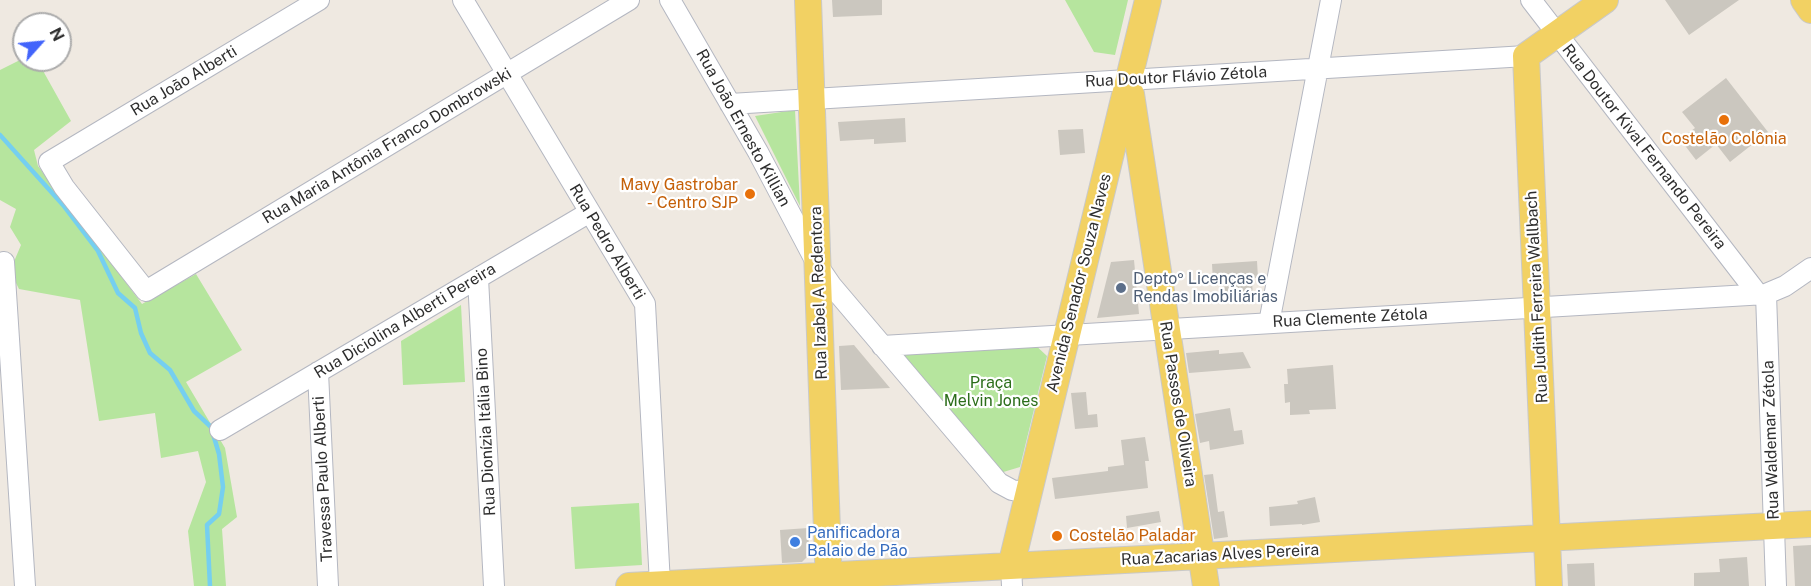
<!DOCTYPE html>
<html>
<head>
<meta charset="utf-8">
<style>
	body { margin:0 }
	#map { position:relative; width:1811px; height:586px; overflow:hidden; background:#efe9e1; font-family:"Public Sans",sans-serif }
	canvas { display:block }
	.north { position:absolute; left:12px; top:12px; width:60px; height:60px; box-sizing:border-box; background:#fff; border:2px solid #ababab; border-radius:50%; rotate:63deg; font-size:16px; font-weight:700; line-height:24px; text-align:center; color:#2e2e2e }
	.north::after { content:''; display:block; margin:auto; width:21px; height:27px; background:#4264fb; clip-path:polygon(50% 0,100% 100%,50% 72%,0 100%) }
</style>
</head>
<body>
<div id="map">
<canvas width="1811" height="586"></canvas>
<div class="north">N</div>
</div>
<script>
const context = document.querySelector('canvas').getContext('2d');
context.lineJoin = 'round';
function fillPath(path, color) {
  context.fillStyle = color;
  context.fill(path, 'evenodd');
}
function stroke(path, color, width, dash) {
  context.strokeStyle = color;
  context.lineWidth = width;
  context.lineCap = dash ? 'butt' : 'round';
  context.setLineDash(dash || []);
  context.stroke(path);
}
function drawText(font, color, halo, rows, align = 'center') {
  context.font = font + ' "Public Sans",sans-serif';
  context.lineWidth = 4.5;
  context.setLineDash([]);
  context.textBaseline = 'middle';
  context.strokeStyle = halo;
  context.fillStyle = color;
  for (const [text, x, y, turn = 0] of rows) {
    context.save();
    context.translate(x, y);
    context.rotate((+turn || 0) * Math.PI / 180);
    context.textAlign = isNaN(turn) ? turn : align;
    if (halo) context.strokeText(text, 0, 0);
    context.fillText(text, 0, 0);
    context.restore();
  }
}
const green = new Path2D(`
	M1065,0h63l-13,55 -21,-3z
	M24,58v2h13l34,61 -37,29 4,16 104,138 54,-30 46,76 -56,32 39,66 12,69 -15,12 4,57h-32l-6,-55 18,-49 -8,-31 -37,7 -6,-45 -56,8 -19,-121 -61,-11 -9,-18 11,-26 -11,-18 6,-18 -16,-9v-130z
	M795,110l5,96 -45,-90z
	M461,305l4,77 -62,3 -2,-44z
	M1032,342l15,14 -27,111 -20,6 -104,-119z
	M639,503l3,62 -67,4 -4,-62z`);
const stream = new Path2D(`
	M0,135l63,70 35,46 20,42 17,15 6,25 9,20 20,17 24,41 17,16 8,27 4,33 -4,27 -12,11 3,61`);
const building = new Path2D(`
	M832,0h50v15l-49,2z
	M1665,0h74l-50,35z
	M1726,78l42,54 -38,30 -14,-18 -20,16 -16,-21 15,-11 -13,-16z
	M905,118l1,24 -32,2v-5l-34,2 -2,-19z
	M1083,129l2,24 -25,2 -2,-25z
	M1134,260l5,54 -42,4 14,-56z
	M1257,261l1,17h-6l1,23 -27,2 -2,-23 -11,1 -1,-17z
	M854,345l36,43 -49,2 -2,-44z
	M1219,350v4l24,-2 8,16 -62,5 -3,-20z
	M1333,365l3,44 -27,1 1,4 -20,1v-13l-5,1 -1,-19h4l-1,-15z
	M1086,392l2,23 9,-1 1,13 -23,2 -4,-36z
	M1230,408l4,23 8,-1 2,14 -34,6 -1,-9 -9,2 -5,-29z
	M1145,437l4,24h-4l3,27 -93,11 -3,-21 56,-7v-4l16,-2 -3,-25z
	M1213,474l5,38 6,-1 4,26 -14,2 -10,-64z
	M1315,497l5,25 -18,3v-1l-32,2 -1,-19 29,-3 -1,-3z
	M1159,511l2,11 -34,6 -1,-12z
	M808,528l2,26 -8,8 -20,1 -2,-33z
	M1811,545v41h-16l-2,-40z
	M1747,557l2,29h-55v-13l26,-1 -1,-13z
	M1594,563l1,23h-27l-1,-22z`);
const minor = new Path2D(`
	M319,0l-270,162 15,25 82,104 483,-291
	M463,0l182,304 15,280
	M670,0l88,152 60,114 13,19 168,198 13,7 16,3
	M1531,0l226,293
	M730,104l796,-48
	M4,262l21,324
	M478,278l16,308
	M1766,294l10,292
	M1269,323l62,-323
	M882,346l884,-52 19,-8 26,-18
	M318,372l10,214
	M220,430l370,-218
	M1011,566l1,20`);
const major = new Path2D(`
	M808,0l21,586
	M1804,0l7,10
	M1131,94l75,492
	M1011,566l137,-566
	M629,586l1182,-62
	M1549,586l-23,-530 79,-56`);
const markers = [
	[1724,120,6,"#e8710a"],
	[750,194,6,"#e8710a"],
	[1121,288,6,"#5c6f8a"],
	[1057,536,6,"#e8710a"],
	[795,542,6,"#3f7fe0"]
];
const streetNames = [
	["Rua Doutor Flávio Zétola",1176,77,-3],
	["Rua João Alberti",184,81,-31],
	["Rua João Ernesto Killian",743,128,61],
	["Rua Maria Antônia Franco Dombrowski",387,146,-31],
	["Rua Doutor Kival Fernando Pereira",1644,147,52],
	["Rua Pedro Alberti",607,242,59],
	["Avenida Senador Souza Naves",1079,283,-76],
	["Rua Izabel A Redentora",819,293,-92],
	["Rua Judith Ferreira Wallbach",1537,297,-93],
	["Rua Clemente Zétola",1350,318,-3],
	["Rua Diciolina Alberti Pereira",405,321,-31],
	["Rua Passos de Oliveira",1178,404,81],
	["Rua Dionízia Itália Bino",486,432,-93],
	["Rua Waldemar Zétola",1771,440,-92],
	["Travessa Paulo Alberti",323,479,-93],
	["Rua Zacarias Alves Pereira",1220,555,-3]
];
const foodNames = [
	["Costelão Colônia",1724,139],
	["Mavy Gastrobar",738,185,"right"],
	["- Centro SJP",738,203,"right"],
	["Costelão Paladar",1069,536,"left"]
];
const serviceNames = [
	["Deptoº Licenças e",1133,279],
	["Rendas Imobiliárias",1133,297]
];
const parkNames = [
	["Praça",991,383],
	["Melvin Jones",991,401]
];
const shopNames = [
	["Panificadora",807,533],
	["Balaio de Pão",807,551]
];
fillPath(green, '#b6e59e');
stroke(stream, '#75cff0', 4.5);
fillPath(building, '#cbc7bf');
stroke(minor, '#b4b7c1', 22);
stroke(major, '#c9c9c9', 28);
stroke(minor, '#fff', 20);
stroke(major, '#f2d163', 26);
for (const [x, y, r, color] of markers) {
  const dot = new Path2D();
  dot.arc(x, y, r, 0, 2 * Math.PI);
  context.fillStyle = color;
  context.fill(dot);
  stroke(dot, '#fff', 2);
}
drawText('16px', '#2e2e2e', '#fff', streetNames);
drawText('16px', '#c56008', '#fff', foodNames);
drawText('16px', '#4e5e75', '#fff', serviceNames, 'left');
drawText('16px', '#2c6e1b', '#fff', parkNames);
drawText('16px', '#366cbe', '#fff', shopNames, 'left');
</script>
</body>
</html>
